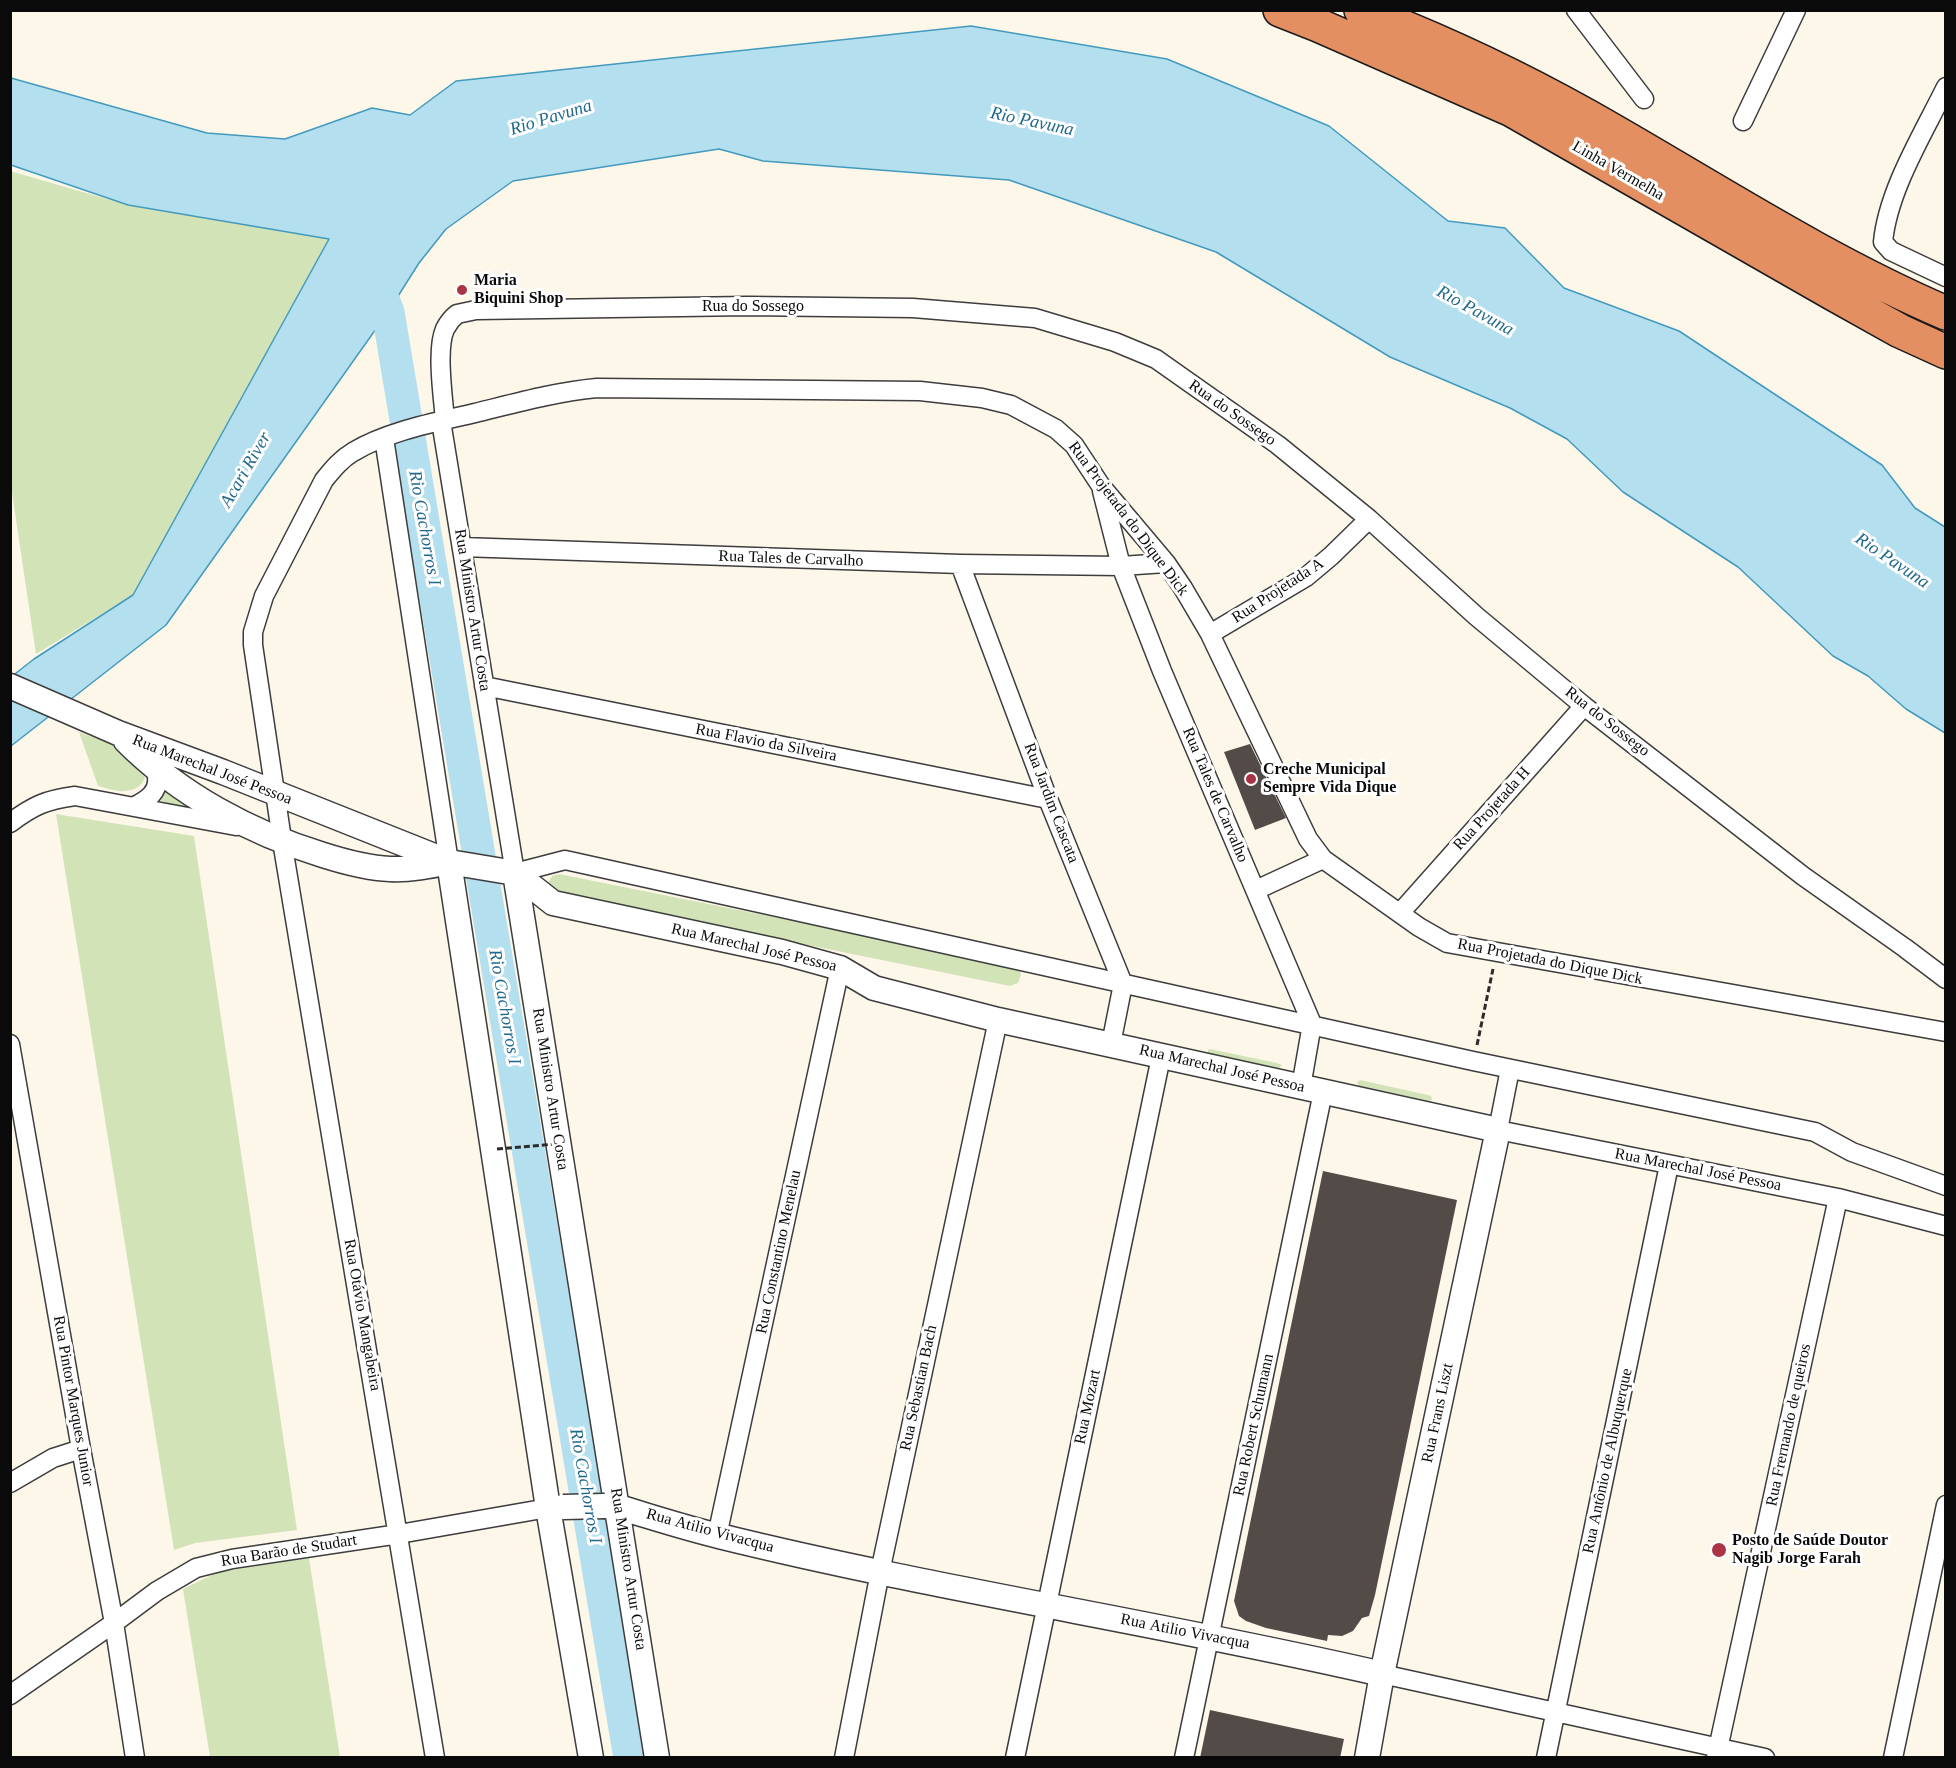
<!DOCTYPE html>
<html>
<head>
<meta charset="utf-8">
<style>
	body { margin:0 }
	#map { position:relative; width:1956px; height:1768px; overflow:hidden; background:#fdf7ea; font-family:"Times New Roman",serif }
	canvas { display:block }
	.frame { position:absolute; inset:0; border:12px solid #0a0a0a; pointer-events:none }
</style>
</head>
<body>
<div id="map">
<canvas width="1956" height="1768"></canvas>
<div class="frame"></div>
</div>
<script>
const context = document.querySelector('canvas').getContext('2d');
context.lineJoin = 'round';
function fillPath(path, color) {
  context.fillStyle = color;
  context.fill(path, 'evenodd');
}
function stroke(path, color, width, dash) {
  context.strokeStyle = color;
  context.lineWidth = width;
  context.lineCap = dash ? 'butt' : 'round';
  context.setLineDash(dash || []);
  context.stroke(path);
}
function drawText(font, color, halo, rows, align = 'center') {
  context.font = font + ' "Times New Roman",serif';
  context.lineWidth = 6;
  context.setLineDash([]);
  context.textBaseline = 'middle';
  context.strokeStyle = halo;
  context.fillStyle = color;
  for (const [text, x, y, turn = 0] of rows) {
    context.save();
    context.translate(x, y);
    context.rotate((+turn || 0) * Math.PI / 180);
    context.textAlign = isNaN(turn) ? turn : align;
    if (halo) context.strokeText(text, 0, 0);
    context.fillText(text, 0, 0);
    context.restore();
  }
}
const green = new Path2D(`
	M10,171l118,34 201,34 -196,356 -97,59 -25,-168z
	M79,732c17,7 42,14 56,24 17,12 12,34 -10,35 -8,1 -19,-3 -27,-5z
	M164,786l38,18 -13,7 -32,-12z
	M56,814l138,22 103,694 -102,13 -21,7z
	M559,874l454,91 6,4 2,6 -3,8 -8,3 -454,-92 -9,-9 5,-9z
	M1210,1049l67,14 5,2 -3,3 -71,-14v-4z
	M1360,1080l68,15 3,1 1,3 -2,2 -71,-15 -2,-4z
	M309,1558l31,199h-130l-27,-168 35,-17z`);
const water = new Path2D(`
	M971,26l196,33 162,67 119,95 57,7 59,60 115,43 203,134 33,43 30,19v206l-39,-24 -38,-33 -35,-20 -95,-89 -115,-75 -56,-53 -57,-31 -120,-51 -174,-105 -207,-72 -246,-19 -44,-12 -206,32 -67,48 -27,34 -31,49 -222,313 -155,121v-69l23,-18 99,-64 196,-356 -201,-34 -117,-40v-87l196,55 78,6 87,-31 38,7 46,-34z`);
const river = new Path2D(`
	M371,270l17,42 242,1446`);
const building = new Path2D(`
	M1250,744l36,74 -31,12 -31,-78z
	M1323,1171l134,29 -82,395 -6,21 -7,2 -9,13 -11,5 -14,-1 -1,6 -61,-13 -20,-7 -7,-5 -5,-15z
	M1210,1710l134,29 -4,19h-140z`);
const path = new Path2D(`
	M1477,1045l16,-76`);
const minor = new Path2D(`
	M1576,10l68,89
	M1946,87c-23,47 -58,103 -63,155l8,9 55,26
	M1743,121l53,-111
	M445,420c-2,-23 -9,-71 0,-91 3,-6 7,-11 12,-15l19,-4 272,-4 165,2 122,10 80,24 41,17 122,86 91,74 107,97 108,90 219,170 102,72 41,31
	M441,421l74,452 50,-13 908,201 342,71 37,20 94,34
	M384,438l65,424
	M1102,491l19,75 41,105 150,353 -11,63
	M462,547l498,17 161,2 45,-3
	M960,564l88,235 75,185 -12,60
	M1210,634l96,-57 25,-21 38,-37
	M484,686l564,113
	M135,806c12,-6 24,-14 22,-29 0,-6 -1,-9 1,-15
	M10,823c24,-18 36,-23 65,-27l161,30
	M1256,890l67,-31
	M1400,913l184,-207
	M10,1044l71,405 33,174 21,135
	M1510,1069l-12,61 340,68 108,28
	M10,1483l43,-25 28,-9
	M717,1536l123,-568
	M1382,1674l383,84
	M10,1695l104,-72 43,-32 39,-23 36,-9 167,-25 149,-26
	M435,1758l-151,-905 -31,-208v-13l11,-36 60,-116c9,-11 17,-21 29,-28 34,-21 84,-30 122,-39 41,-10 80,-21 122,-25l323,3 62,7 29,7 45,24 18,16 27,41 65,77 17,25 27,46 98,205 15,20 96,68 28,16 39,7 460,82
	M844,1758l36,-186 118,-552
	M1015,1758l146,-701
	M1184,1758l139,-666
	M1546,1758l123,-593
	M1716,1758l122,-560
	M1893,1758l53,-253`);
const tertiary = new Path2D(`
	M10,686l108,47 105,39 226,90 66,11 38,30 229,49 58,16 34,20 124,32 500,110 -116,544 -15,84
	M126,741c54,54 125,92 197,114 22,7 44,13 67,14 20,1 40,-3 59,-7
	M449,862l99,646 43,250
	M515,873l142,885
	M605,1506l13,1c34,10 67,21 101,29 219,54 443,87 663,138`);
const motorway = new Path2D(`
	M1280,10l38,15 194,85 320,183 68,38 46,21
	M1361,10c78,30 153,65 226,106 119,67 233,143 359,197`);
const pathBridge = new Path2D(`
	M497,1149l58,-5`);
const tertiaryBridge = new Path2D(`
	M563,1507l42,-1`);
const markers = [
	[462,290,6,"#aa3345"],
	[1251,779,6,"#aa3345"],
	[1719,1550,8,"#aa3345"]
];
const streetNames = [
	["Linha Vermelha",1618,171,30],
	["Rua do Sossego",753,307],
	["Rua do Sossego",1232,413,35],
	["Rua Projetada do Dique Dick",1128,519,53],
	["Rua Tales de Carvalho",791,559,2],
	["Rua Projetada A",1278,591,-33],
	["Rua Ministro Artur Costa",472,610,81],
	["Rua do Sossego",1607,722,38],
	["Rua Flavio da Silveira",766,743,11],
	["Rua Marechal José Pessoa",212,770,21],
	["Rua Tales de Carvalho",1215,795,67],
	["Rua Jardim Cascata",1051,803,69],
	["Rua Projetada H",1492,809,-48],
	["Rua Marechal José Pessoa",754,948,13],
	["Rua Projetada do Dique Dick",1550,962,11],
	["Rua Marechal José Pessoa",1222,1069,13],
	["Rua Ministro Artur Costa",550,1089,81],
	["Rua Marechal José Pessoa",1698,1170,11],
	["Rua Constantino Menelau",779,1252,-78],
	["Rua Otávio Mangabeira",362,1315,80],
	["Rua Sebastian Bach",919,1388,-78],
	["Rua Pintor Marques Junior",73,1401,80],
	["Rua Mozart",1088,1407,-78],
	["Rua Frans Liszt",1438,1413,-78],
	["Rua Robert Schumann",1254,1425,-78],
	["Rua Frernando de queiros",1789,1425,-78],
	["Rua Antônio de Albuquerque",1608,1461,-78],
	["Rua Atilio Vivacqua",710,1531,15],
	["Rua Barão de Studart",289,1551,-9],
	["Rua Ministro Artur Costa",628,1569,81],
	["Rua Atilio Vivacqua",1185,1632,11]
];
const poiNames = [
	["Maria",474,281],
	["Biquini Shop",474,299],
	["Creche Municipal",1263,770],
	["Sempre Vida Dique",1263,788],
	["Posto de Saúde Doutor",1732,1541],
	["Nagib Jorge Farah",1732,1559]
];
const waterNames = [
	["Rio Pavuna",551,118,-17],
	["Rio Pavuna",1032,122,12],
	["Rio Pavuna",1475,311,29],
	["Acari River",246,470,-60],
	["Rio Cachorros I",424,528,80],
	["Rio Pavuna",1892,561,34],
	["Rio Cachorros I",504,1007,80],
	["Rio Cachorros I",585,1486,80]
];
fillPath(green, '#d3e3b8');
fillPath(water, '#b4dfee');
stroke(water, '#439abd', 1.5);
stroke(river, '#b4dfee', 33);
fillPath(building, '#524b48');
stroke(minor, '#3d3d3d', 21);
stroke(tertiary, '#3d3d3d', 27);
stroke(motorway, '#1b1b1b', 36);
stroke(path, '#2c2c2c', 3, [6, 3]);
stroke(minor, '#fff', 18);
stroke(tertiary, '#fff', 24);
stroke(motorway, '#e48f61', 33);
stroke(tertiaryBridge, '#3d3d3d', 27, []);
stroke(pathBridge, '#2c2c2c', 3, [6, 3]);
stroke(tertiaryBridge, '#fff', 24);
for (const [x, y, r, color] of markers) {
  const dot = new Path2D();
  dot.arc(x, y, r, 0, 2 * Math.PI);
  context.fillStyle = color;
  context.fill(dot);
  stroke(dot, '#fff', 2);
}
drawText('16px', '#0a0a0a', '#fff', streetNames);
drawText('bold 16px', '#0a0a0a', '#fff', poiNames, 'left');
drawText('italic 18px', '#226a8d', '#fff', waterNames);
</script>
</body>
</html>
